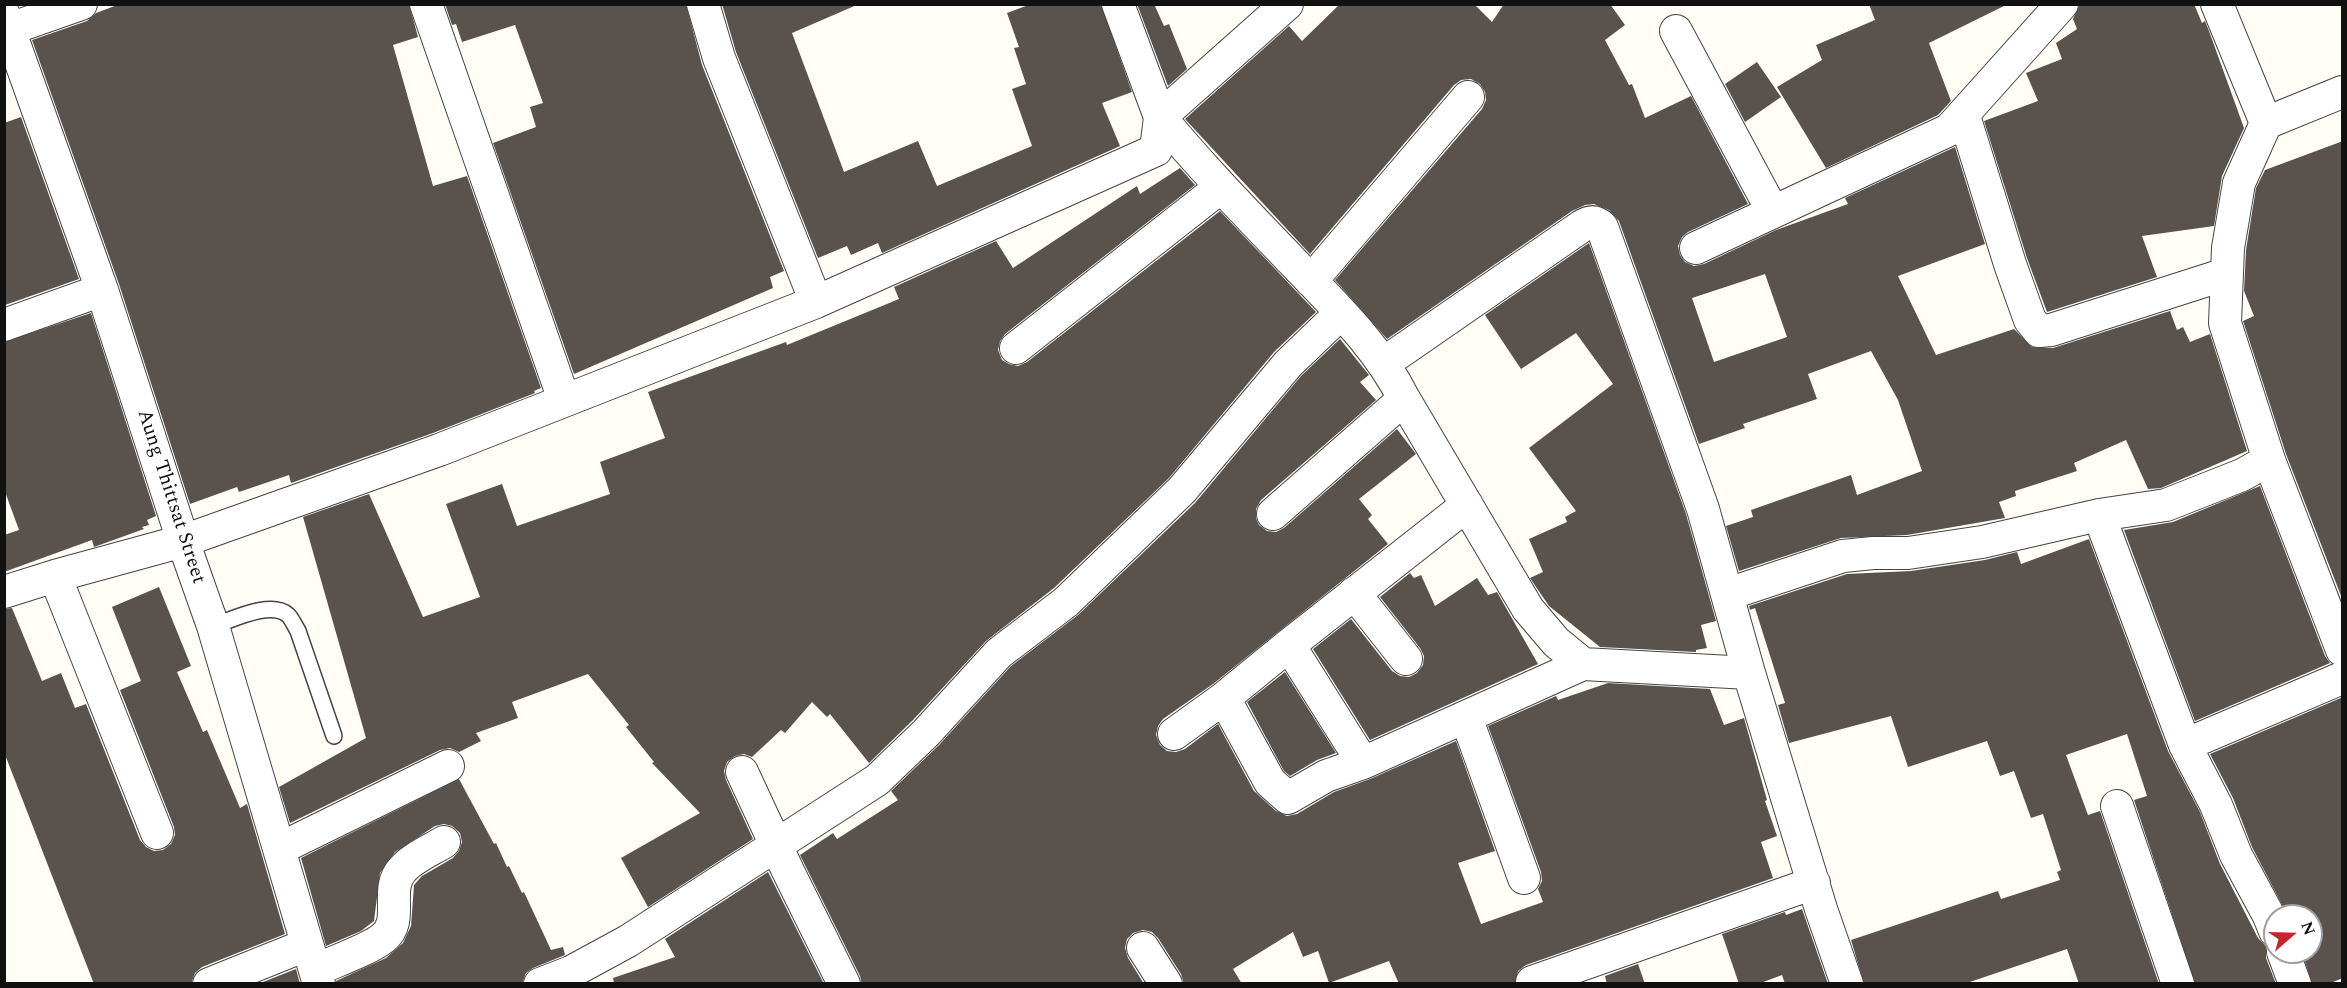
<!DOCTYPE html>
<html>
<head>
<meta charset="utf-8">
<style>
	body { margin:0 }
	#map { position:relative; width:2347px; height:988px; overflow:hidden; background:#fffdf5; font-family:Spectral,serif }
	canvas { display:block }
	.frame { position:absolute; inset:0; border:6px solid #111; pointer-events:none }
	.north { position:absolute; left:2263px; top:904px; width:60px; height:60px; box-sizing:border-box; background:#fff; border:2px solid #a0a0a0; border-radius:50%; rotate:70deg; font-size:16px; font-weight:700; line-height:24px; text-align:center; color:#111 }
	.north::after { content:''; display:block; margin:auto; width:21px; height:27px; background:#c4262e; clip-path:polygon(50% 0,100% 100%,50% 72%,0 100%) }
</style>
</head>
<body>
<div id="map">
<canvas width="2347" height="988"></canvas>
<div class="frame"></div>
<div class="north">N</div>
</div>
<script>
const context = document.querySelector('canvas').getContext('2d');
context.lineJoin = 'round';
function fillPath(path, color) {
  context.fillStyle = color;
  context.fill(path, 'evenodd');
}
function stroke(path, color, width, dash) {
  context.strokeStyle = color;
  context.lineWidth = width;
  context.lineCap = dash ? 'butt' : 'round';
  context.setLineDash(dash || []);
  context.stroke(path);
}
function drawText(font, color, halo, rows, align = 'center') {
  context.font = font + ' Spectral,serif';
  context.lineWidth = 6;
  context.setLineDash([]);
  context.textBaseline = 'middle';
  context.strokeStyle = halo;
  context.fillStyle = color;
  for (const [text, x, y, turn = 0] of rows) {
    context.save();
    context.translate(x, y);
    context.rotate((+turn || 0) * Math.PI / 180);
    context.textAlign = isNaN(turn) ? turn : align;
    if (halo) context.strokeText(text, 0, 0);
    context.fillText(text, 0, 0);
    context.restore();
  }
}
const building = new Path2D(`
	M120,4h289l9,33 -25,8 40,141 34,-10 74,212 -7,3 1,2 -102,40 -142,50 -2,-8 -50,17 -2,-5 -47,17 -71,-220 -87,-244 55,-19 9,-8z
	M445,4h241l16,61 82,206 -14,6 3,11 -199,86 -81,-231 43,-16 -6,-20 13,-4 -28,-78 -53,17 -6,-18 -4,1z
	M722,4h137l-67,29 52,139 74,-31 19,45 95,-40 -20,-57 14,-5 -12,-36 5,-1 -12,-34 24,-9h70l31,88 -30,11 18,43 -238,107 -4,-10 -27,12 -4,-9 -29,12 -82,-206z
	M1137,4h17l10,22 5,-2 18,45 -19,17z
	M1340,4h134l18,18 12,-18h106l15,21 -20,15 24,45 3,-1 13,34 46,-22 57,108 -60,28 -6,5 -4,9 2,9 5,7 9,4 10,-2 72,-34 72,-26 -3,-6 110,-51 30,97 -87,32 38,79 78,-26 18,18 21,1 117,-37 7,19 6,-3 7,15 20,-8 37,117 -86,37 -13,1 -22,-49 -52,23 3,8 -62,20 1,5 -17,6 6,16 -98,17 -66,3 -102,33 -13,-45 27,-9 -2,-7 100,-35 6,20 65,-24 -24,-71 -27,-49 -63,23 9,25 -74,25 2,4 -46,16 -80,-223 -10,-11 -15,-6 -9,1 -13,6 -185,128 -52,-59 147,-171 4,-9 -1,-8 -5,-8 -9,-5 -10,1 -7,5 -144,169 -125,-135 104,-93 13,15zM1765,274l22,63 -73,25 -22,-64z
	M1869,4h139l-79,39 22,58 -13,14 -112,53 -49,-81 45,-27 -6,-15 59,-25z
	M2080,4h114l8,19 3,-2 4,10 35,97 -22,48 -8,50 -72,10 15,41 -110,35 -20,-54 -43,-137 54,-20 -12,-28 36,-14 -6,-16 21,-14 -4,-10z
	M1757,62l24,35 -36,25 -20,-38z
	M21,117l58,162 -74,26 -1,-182z
	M2343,141v460l-57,-147 -43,-133 11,-5 -10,-25 2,-41 10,-62 9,-18z
	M1180,168l15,17 -190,149 -5,7 -2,9 4,10 7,4 9,2 9,-4 193,-151 96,101 -42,40 -105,126 -115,110 -68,53 -73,79 -44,43 -39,-49 -3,3 -15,-15 -27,31 -4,-3 -29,27 -8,-3 -9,2 -8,6 -3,9 2,9 27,59 -105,68 -27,-49 79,-45 -48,-50 2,-1 -28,-35 3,-2 -41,-51 -76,28 6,16 -42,15 5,8 -22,11 -9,-4 -10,2 -150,73 -11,-36 87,-49 -63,-221 66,-23 54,123 57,-20 -34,-93 56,-20 15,42 93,-32 -10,-32 65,-24 -17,-46 138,-50 1,3 112,-46 -5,-12 102,-46 17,27 124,-82 3,8z
	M1589,243l97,271 30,107 -15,4 6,23 -11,2v2l-96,-5 -51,-41 -19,-28 13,-6 -14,-33 38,-17 -2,-5 11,-6 -47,-63 84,-64 -37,-51 -55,36 -36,-54z
	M91,313l65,203 -9,4 2,5 -7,2 2,2 -50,18 -2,-7 -88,32v-37l15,-5 -15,-41v-147z
	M1340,339l29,36 -9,7 16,18 -115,100 -5,9v9l3,7 8,6 9,1 8,-4 113,-99 19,25 -57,45 13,16 -4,4 20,25 -175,140 -50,35 -5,7 -2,9 4,10 7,6 9,1 9,-3 33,-25 36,67 22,20 11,5 10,-2 37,-22 36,-13 86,-38 39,110 -37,12 23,61 62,-22 -5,-13 4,-8 -1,-9 -53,-146 68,-30 2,4 50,-17 102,6 14,36 20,-7 23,82 -2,1 12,35 -16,6 12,36 -247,87 -8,6 -3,13h-116l-10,-23 -60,22 -11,-32 -15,6 -10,-25 -60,37 9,15h-58l-3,-10 -23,-36 -6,-6 -9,-2 -10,3 -6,6 -2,9 3,10 16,26h-282l-2,-8 -60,-121 33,-22 4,6 61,-39 -7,-9 48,-46 72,-79 67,-51 117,-112 106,-127z
	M2260,486l65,170 5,7 -135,58 -71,-191 49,-8z
	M2089,539l79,212 32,61 20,52 38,74 8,8v12l10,26h-81l-61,-184 13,-4 -20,-62 -61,21 22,60 12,-4 59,173h-80l-12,-35 -103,35h-100l-13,-44 147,-49 3,8 59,-19 -3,-8 4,-2 -18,-56 -12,4 -17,-47 -14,5 -13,-35 -79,26 -17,-51 -102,27 -11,-38 7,-2 -30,-95 -5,2 -1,-4 98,-32 64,-3 74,-11 32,-8 4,12z
	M1410,573l4,5 7,-3 14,31 42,-28 11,17 9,-3 41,72 -168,76 -57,-91 38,-30 41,52 8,5 9,1 8,-4 6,-8 1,-9 -4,-8 -40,-51z
	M159,587l32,79 -14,6 26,60 4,-2 33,78 7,-4 38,130 -83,33 -7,6 -4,11h-97l-90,-232v-143l8,-1 30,73 19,-8 14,35 11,-4 54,136 6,7 8,4 9,-1 8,-6 4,-9 -1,-8 -54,-137 21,-9 -29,-74z
	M1285,672l51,81 -19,7 -27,16 -6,-5 -37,-69z
	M2343,697v281l-15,6h-16l-10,-32h9v-36h-23l-36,-69 -19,-49 -23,-44z
	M459,779l35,65 2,-1 11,24 2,-1 13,27 2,-1 27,58 12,-3 2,8 -32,13 -7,5 -4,11h-186v-3l50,-23 17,-15 8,-17 3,-41 8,-9 31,-18 6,-7 3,-9 -2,-9 -8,-7 -8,-2 -9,2 -40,26 -15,21 -6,48 -13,10 -35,15 -25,-88z
	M768,872l56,112h-210l-1,-6 62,-21 -10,-18z
	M1802,909l26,75h-43l-3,-9 -24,9h-19l-17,-50 63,-22 1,3z
	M1638,964l7,20h-38l-2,-8z
	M296,969l4,15h-42z`);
const lane = new Path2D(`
	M213,626c19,-6 58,-26 75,-11 4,4 7,11 10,16l36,105`);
const street = new Path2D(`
	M426,4l138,396
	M703,4l16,54 97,244
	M1118,4l42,113 127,-113
	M2217,4l49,119
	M4,15l98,275 81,251 30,85 106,358
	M4,31l77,-27
	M1676,31l97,181
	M1964,116l46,148 20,56 9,11 12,-1 175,-56
	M1696,248l253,-118 113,-126
	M1311,281l157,-184
	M4,325l98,-35
	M1016,348l205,-161
	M1384,363l198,-137c8,-5 13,-6 20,1l101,282 46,164
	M2269,460l73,190
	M1273,514l131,-115
	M2099,515l86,230 31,60 20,50 33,61 6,15
	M55,576l102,257
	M4,592l51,-16 128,-35 256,-91 377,-148 340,-152 4,-33c42,51 87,97 133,145 40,42 85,84 111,137l124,210 28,33 27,22 166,9 72,236 26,75
	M1354,593l52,66
	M1728,594l115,-38 30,-3h35l74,-11 117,-27 67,-10 76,-30 27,-15 -44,-137 3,-75 11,-65 27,-60 76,-31
	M1289,645l74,118
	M1224,698l46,84 18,16 38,-22 37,-13 220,-99
	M1466,717l58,161
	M1174,734l50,-36 65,-53 178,-140
	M2185,745l157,-67
	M742,772l46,99 56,113
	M2117,806l61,178
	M279,849l169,-83
	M1143,948l23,36
	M2283,952l12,32
	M316,970c17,-8 54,-21 67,-32 22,-17 1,-48 19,-68 10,-12 29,-20 42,-28
	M1532,982l282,-99
	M209,984l97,-39
	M540,984l31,-12 57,-31 249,-161 49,-47 73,-80 67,-51 116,-112 106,-126 53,-51`);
const streetNames = [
	["Aung Thittsat Street",170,497,72]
];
fillPath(building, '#5a524d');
stroke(lane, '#444', 18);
stroke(street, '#444', 34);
stroke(lane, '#fff', 15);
stroke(street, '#fff', 32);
drawText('20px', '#111', '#fff', streetNames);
</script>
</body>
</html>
